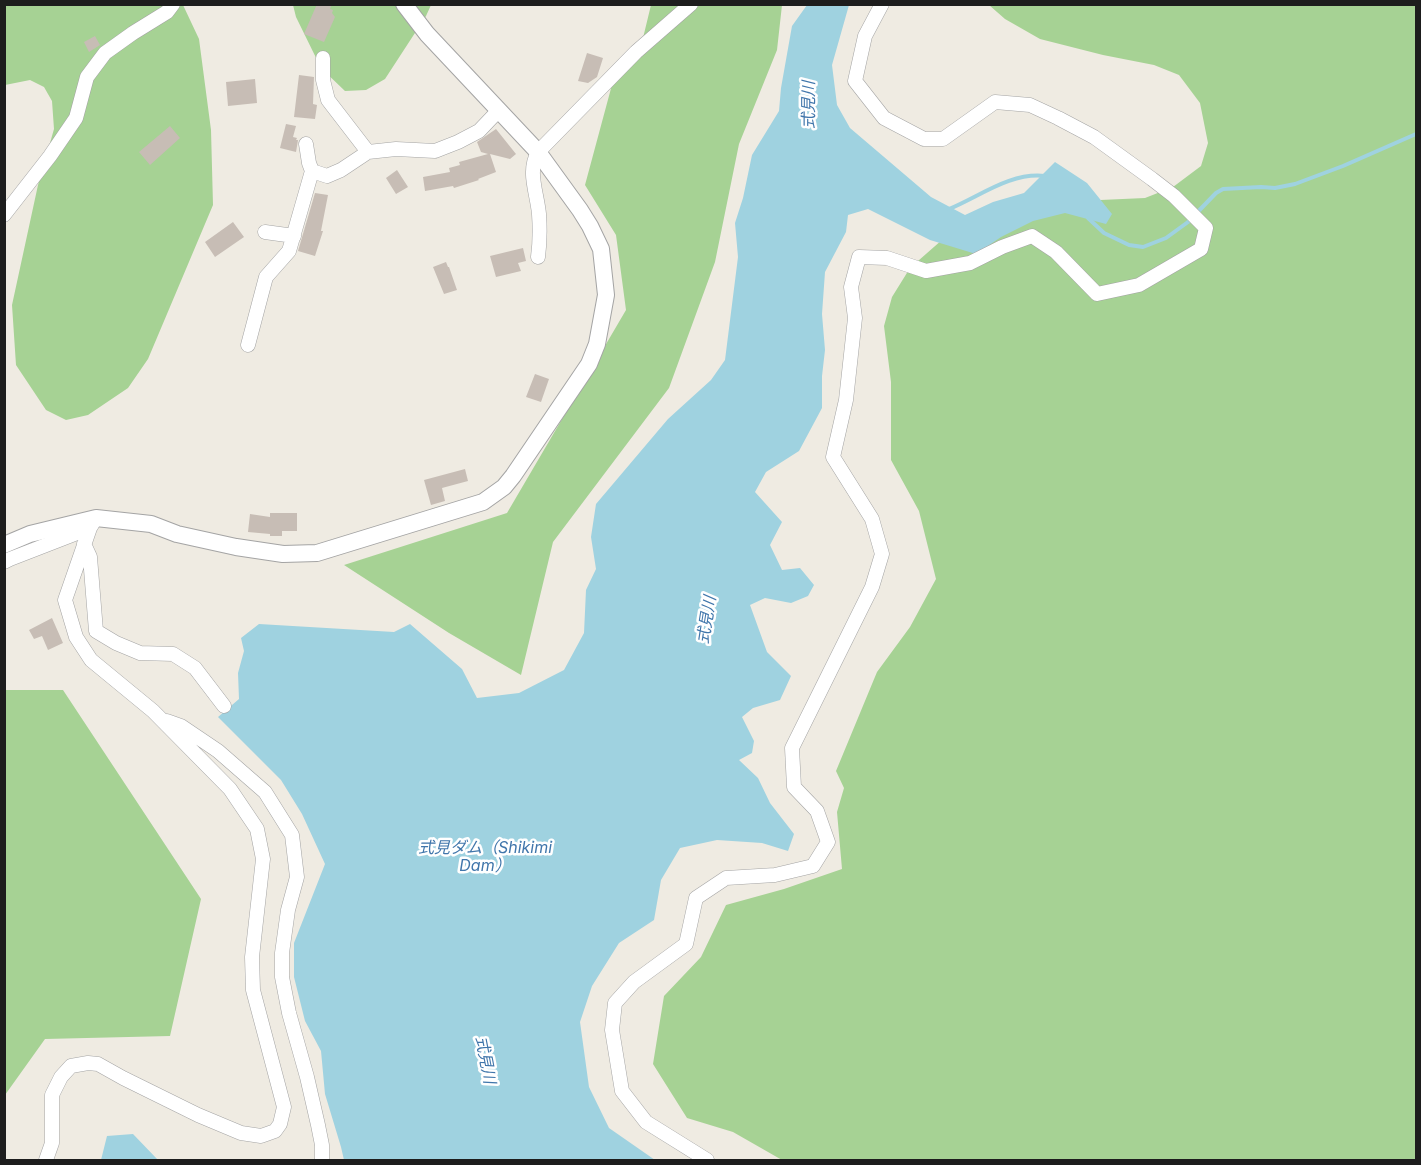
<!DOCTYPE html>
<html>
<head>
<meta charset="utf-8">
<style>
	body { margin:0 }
	#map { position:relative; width:1421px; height:1165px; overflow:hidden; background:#efebe2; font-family:Inter,sans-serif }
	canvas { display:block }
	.frame { position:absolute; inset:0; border:6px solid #1d1d1d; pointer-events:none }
</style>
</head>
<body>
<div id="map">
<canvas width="1421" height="1165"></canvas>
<div class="frame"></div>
</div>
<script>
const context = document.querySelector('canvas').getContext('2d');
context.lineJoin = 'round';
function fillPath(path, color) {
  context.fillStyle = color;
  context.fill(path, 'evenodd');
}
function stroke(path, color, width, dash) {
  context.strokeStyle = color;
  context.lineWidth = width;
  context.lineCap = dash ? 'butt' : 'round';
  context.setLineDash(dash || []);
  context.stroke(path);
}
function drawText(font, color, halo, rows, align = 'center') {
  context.font = font + ' Inter,"Noto Sans JP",sans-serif';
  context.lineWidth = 5;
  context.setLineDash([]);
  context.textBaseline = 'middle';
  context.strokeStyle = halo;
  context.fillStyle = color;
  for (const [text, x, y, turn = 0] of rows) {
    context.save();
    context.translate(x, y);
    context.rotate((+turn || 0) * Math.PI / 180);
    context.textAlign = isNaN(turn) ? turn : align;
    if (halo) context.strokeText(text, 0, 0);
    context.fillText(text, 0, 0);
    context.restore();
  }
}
const forest = new Path2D(`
	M5,5h178l16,34 12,91 2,75 -65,154 -20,29 -40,27 -22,5 -20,-10 -30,-45 -4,-60 26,-120 16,-56 -2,-28 -8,-14 -14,-7 -25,5z
	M293,5h138l-5,11 -41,63 -19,11 -21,1 -24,-23 -25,-51z
	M651,5h131l-5,45 -38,94 -24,118 -46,126 -116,154 -32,133 -72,-42 -105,-68 163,-52 119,-203 -10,-75 -31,-50 28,-104 30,-43z
	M989,5h427v1155h-634l-49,-28 -46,-14 -34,-54 11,-68 37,-39 25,-52 58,-16 58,-20 -5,-57 7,-24 -8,-17 41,-99 33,-45 26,-48 -17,-68 -28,-51v-78l-7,-56 8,-29 18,-29 49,-43 52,-21 134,-6 28,-11 28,-21 7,-23 -8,-40 -21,-28 -25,-10 -51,-10 -63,-16 -35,-20z
	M5,690h58l138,209 -31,137 -125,3 -40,56z`);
const water = new Path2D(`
	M807,5h42l-17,60 5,40 13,23 81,69 34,18 28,-13 31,-9 31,-31 32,21 25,31 -6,10 -41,-11 -32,8 -32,16 -25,17 -46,-14 -62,-31 -20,6 -2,17 -21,40 -3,42 3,36 -3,26v32l-23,43 -33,21 -11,20 27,30 -12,23 12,25 18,-2 14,17 -6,11 -17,7 -26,-5 -15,7 17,47 24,24 -11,24 -27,8 -11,9 12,24 -2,12 -13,7 19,18 12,25 24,31 -6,17 -26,-8 -45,-3 -37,8 -19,32 -7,40 -35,23 -27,43 -12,36 9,65 20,41 46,32h-311l-3,-13 -16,-53 -4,-43 -16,-30 -11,-44v-34l31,-79 -23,-50 -21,-34 -63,-63 21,-18 -1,-26 6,-22 -3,-13 18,-14 135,8 16,-8 52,45 15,29 42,-5 45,-23 20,-37 2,-43 10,-21 -5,-32 5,-33 72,-85 43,-39 14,-20 13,-103 -3,-34 8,-25 9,-43 27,-44 2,-23 11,-62z
	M133,1134l25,26h-57l6,-24z`);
const stream = new Path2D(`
	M949,209c30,-12 61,-37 96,-33
	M1088,218l16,15 25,12 14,2 23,-9 22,-16 28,-29 7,-4 38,-2 14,1 20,-4 48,-18 73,-32`);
const building = new Path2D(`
	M317,4h15l-2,5 3,1 -1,3 3,4 -11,25 -20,-8z
	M95,36l5,9 -11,7 -5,-10z
	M587,53l16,5 -6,19 -9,6 -10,-2z
	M299,75l15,2 -1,27 4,1 -2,14 -21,-2z
	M255,79l2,24 -29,3 -2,-24z
	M286,124l10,2 -3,11 4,1 -1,2h2l-2,12 -16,-4z
	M170,126l10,12 -30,27 -11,-13z
	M496,129l20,25 -6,5 -20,-5 6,18 -18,7 1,1 -25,8 -1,-2 -28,5 -2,-14 27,-5 -1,-4 11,-3 -1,-3 29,-8 -7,-2 -4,-10z
	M397,170l11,17 -12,7 -10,-16z
	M315,193l13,2 -7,36h2l-8,25 -17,-5z
	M233,222l11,15 -29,20 -10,-15z
	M523,248l3,13 -8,2 3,8 -25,6 -6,-21z
	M446,262l2,5h1l8,23 -13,4 -11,-27z
	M535,374l14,5 -8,23 -15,-5z
	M465,469l3,12 -26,7 3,13 -14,4 -7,-25z
	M270,513h27v18h-15v5h-12v-2l-22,-2 2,-18 20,3z
	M52,618l11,25 -15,7 -6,-14 -8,3 -5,-9z`);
const minor = new Path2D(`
	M323,58v22l5,20 40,52 28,-3 39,2 23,-9 21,-11 20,-21
	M306,144l3,19 3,8 15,5 14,-6 27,-18
	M4,215l46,-59 26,-38 11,-41 18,-24 28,-20 34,-21 6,-8
	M265,232l29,4
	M538,257c2,-15 2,-29 1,-43 -2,-22 -12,-42 -1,-62l98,-100 55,-48
	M248,345l18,-68 23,-26 23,-80
	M84,544l6,13 6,74 20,12 24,10 33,1 22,14 29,38
	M4,562l6,-3 80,-31
	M167,721l14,5 37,25 47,41 27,43 5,42 -9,33 -6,43v24l7,36 18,64 11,48 4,20v15
	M46,1160l6,-17v-48l9,-18 10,-11 17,-3 10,1 25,14 75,37 43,18 20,3 14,-5 5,-7 4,-17 -31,-117 -1,-33 11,-98 -6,-30 -27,-40 -77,-78 -62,-51 -15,-23 -11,-37 25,-72 6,-10
	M707,1160l-61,-38 -24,-31 -10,-61 3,-27 19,-21 52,-38 10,-46 30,-20 49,-3 38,-9 15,-24 -11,-31 -23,-24 -2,-39 80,-161 10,-33 -10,-35 -39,-62 13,-57 9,-82 -4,-31 8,-30 28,1 39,13 44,-8 32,-16 30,-11 24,16 41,42 42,-9 62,-36 5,-21 -32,-32 -22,-17 -58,-42 -36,-19 -28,-13 -35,-3 -52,37h-19l-40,-21 -29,-37 10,-45 17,-32`);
const tertiary = new Path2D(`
	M4,545l26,-11 66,-16 55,6 26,10 59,13 47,7 34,-1 166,-51 21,-15 9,-11 76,-112 8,-20 9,-49 -5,-46 -11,-23 -10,-16 -42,-58 -111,-118 -23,-30`);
const waterNames = [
	["式見川",809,105,-90],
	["式見川",707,620,-81],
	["式見ダム（Shikimi",485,848],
	["Dam）",485,866],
	["式見川",485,1060,79]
];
fillPath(forest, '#a6d294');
fillPath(water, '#9fd2e0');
stroke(stream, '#9fd2e0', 4);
fillPath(building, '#c7bdb5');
stroke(minor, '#a4a4a4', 15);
stroke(tertiary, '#a4a4a4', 18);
stroke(minor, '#fff', 14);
stroke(tertiary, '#fff', 16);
drawText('italic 16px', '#4076ab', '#fff', waterNames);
</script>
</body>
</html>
